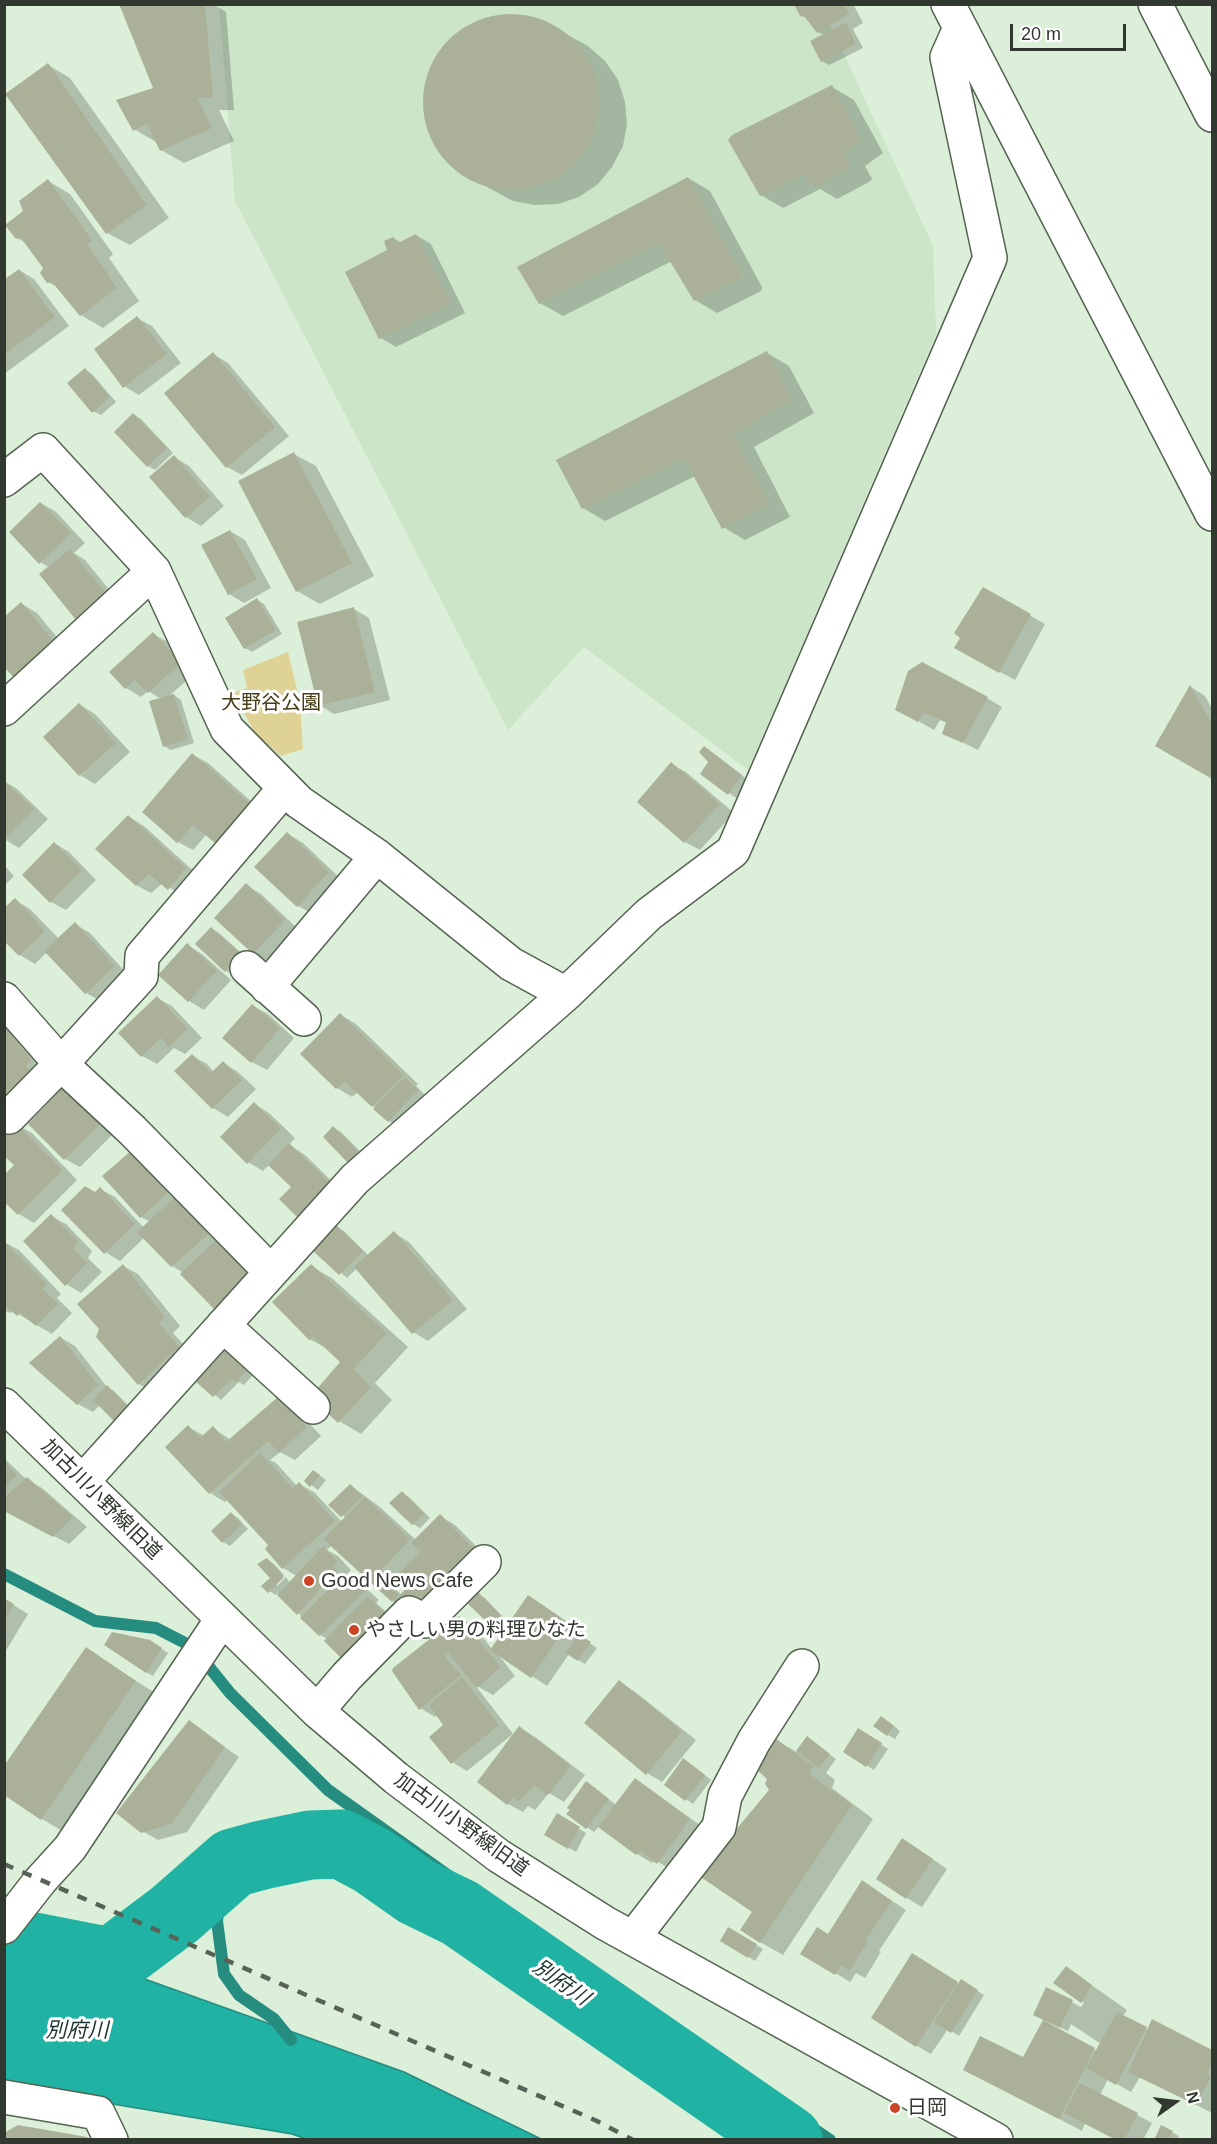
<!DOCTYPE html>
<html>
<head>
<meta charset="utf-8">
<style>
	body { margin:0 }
	#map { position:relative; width:1217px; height:2144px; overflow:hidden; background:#dcefd8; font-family:Helvetica,sans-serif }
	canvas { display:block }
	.frame { position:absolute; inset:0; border:6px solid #30382f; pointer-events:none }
	.north { position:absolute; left:1145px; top:2072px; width:60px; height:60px; -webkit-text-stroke:4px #fff; paint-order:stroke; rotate:76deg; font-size:16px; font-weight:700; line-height:24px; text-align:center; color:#30382f }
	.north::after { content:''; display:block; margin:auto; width:21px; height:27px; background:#30382f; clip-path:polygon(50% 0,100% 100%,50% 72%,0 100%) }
	.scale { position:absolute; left:1010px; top:24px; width:116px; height:27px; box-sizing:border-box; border:3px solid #30382f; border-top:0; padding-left:8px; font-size:18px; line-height:21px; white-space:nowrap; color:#30382f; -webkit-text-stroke:4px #fff; paint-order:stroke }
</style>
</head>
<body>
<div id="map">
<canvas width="1217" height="2144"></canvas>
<div class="frame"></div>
<div class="north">N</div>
<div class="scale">20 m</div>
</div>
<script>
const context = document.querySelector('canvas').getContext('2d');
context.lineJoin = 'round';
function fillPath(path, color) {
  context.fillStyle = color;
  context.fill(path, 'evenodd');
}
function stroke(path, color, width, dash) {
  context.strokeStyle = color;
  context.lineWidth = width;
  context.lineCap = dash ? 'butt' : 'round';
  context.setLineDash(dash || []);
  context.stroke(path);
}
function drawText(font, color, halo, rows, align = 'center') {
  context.font = font + ' Helvetica,"Noto Sans JP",sans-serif';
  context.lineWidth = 6;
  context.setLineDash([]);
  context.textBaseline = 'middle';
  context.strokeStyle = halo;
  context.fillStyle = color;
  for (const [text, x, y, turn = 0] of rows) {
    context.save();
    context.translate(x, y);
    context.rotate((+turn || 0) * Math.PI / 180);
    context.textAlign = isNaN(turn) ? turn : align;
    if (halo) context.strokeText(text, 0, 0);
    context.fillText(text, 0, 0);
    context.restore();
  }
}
const built = new Path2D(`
	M219,5h602l112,241 3,88 -188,436 -164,-123 -76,83 -273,-529z`);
const green = new Path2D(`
	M288,652l12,51 3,46 -22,7 -26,-23 -22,-40 14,-5 -4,-18z`);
const water = new Path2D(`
	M4,1949l124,24 276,99 137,67h-235l-14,-5 -287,-48z`);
const shadow = new Path2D(`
	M121,4h92l13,8 8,98h-15l15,31 -50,22 -23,-13 -5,-8 -22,-13 21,-41z
	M796,4h57l10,19 -10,6 10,19 -34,17 -7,-4 2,-26 -6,-3 -10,-13 -7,-4z
	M516,15l22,4 50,27 17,15 13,19 7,22 2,22 -4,22 -11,21 -14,17 -19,13 -21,7 -23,1 -22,-4 -50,-27 -17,-15 -13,-19 -7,-21 -2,-23 5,-22 10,-20 14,-17 19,-13 22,-7z
	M48,65l22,13 99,140 -39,27 -23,-12z
	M832,87l22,13 29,53 -18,13 7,13 -3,3 -32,17 -17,-10 -37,19 -22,-13z
	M688,178l22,13 52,96 -1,4 -44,22 -22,-13 -23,-39 -109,55 -23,-13z
	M48,181l22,13 43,60 -4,4 30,43 -36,27 -22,-13 -22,-27 -11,-6 -3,-14 -17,-24 -11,-6 7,-26z
	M416,235l15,9 34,69 -69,34 -15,-9 -34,-65 41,-23 5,-12 9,5z
	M19,270l15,9 35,47 -65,48v-93z
	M137,318l15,8 29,37 -42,32 -15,-9z
	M767,353l22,13 25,47 -60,34 36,70 -45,23 -22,-13 -28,-51 -90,45 -22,-13z
	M213,354l15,9 61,73 -47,39 -15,-8z
	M85,370l7,4 24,28 -15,13 -8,-4z
	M134,415l7,4 32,34 -18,17 -7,-4z
	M294,454l22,12 58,110 -54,28 -23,-13z
	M174,457l15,9 35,40 -23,20 -15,-9z
	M41,503l15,9 29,31 -11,10 11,7 36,44 -29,24 -15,-9 -35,-44 8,-7 -10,-6z
	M230,531l15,9 26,48 -27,15 -15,-9z
	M984,589l61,35 -30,56 -59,-32z
	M257,600l7,4 18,30 -30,18 -7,-4z
	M22,604l15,9 33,40 -66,11z
	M354,609l15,9 21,82 -56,14 -15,-9z
	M153,634l15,8 27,31 -27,24 6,-2 7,5 13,43 -23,7 -7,-4 -3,-47 -13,-8 -7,6 -15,-9z
	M1191,687l14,9 7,13v69l-55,-32z
	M987,698l15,9 -24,43 -34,-17 3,-10 -7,-3 -6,10 -37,-21z
	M80,705l15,9 35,38 -35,32 -15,-9z
	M711,752l37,28 -12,18 -34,-25 8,-12z
	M193,755l15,8 63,56 -64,15 -14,16 -15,-8 -34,-30z
	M671,764l15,8 48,41 -34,37 -15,-8z
	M4,781l13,8 31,30 -29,29 -15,-9z
	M129,817l15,9 56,51 -16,20 -21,-14 -12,10 -15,-8z
	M288,834l15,9 40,38 -30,33 -15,-8z
	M54,843l15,9 27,28 -30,30 -15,-8z
	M4,865l10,11 -10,10z
	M246,885l15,9 38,36 -30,32 -15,-9 -38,-35z
	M15,900l15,9 29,30 16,-15 15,9 39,43 -28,25 -15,-8 -39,-41 -12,12 -15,-9z
	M212,929l7,4 29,26 -15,16 -7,-4z
	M187,945l15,9 29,26 -27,30 -15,-9 -29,-26z
	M157,998l15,8 30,32 -17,16 -11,-6 -17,16 -15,-8z
	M253,1006l15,8 26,24 -27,32 -15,-8z
	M341,1015l15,9 62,60 -2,2 9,9 -29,30 -7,-4 -31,-29 -6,5 -15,-9 -34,-34z
	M4,1016l42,54 -42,33z
	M192,1056l15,8 7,8 9,-9 15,9 18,17 -28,28 -15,-9 -36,-37z
	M66,1087l50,44 -36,36 -15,-8z
	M254,1104l15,9 26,25 -6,7 15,9 45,44 -56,-11 -23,-23 -7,7 -15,-9z
	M17,1125l15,8 45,47 -43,43 -15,-9 -3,-49z
	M334,1128l7,4 24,24 -9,10 -7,-4z
	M132,1151l93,90 5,75 -15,-9 -31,-34 -12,-7 -28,-28 -24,23 -15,-9 -9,-58 4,-5 15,8 29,31 6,-6 -9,-5z
	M51,1216l15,8 26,27 -4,7 14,14 -21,21 -15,-9z
	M337,1227l7,4 25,25 25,-23 15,9 58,67 -39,32 -15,-9 -56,-64 -10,10 -33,-28z
	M4,1242l15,8 42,44 -4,4 15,15 -20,21 -39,-23 -3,2 -6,-3z
	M123,1266l15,8 42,52 -7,7 21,23 -40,37 -15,-9z
	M311,1266l22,13 75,68 -33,36 17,17 -31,34 -22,-13 4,-59 -13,-12 -21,-11z
	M60,1337l15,9 32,41 7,4 21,21 -35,-7 -7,7 -15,-8z
	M225,1352l7,4 21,19 -9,10 -5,-3 -18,18 -23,-19z
	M294,1407l27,29 -26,24 -15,-8 -10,8 6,3 21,23 2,-2 15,8 28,30 4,-4 -16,-13 21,-19 29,21 36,33 24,-24 15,9 34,34 -81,51 -15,-9 -61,-56 -5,5 11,6 13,14 -5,5 14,8 19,17 -3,3 27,23 -75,13 -8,-4 -42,-42 -2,2 -7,-4 3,-13 -5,-19 7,5 10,11 -7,7v4l9,-9 4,6 7,-7 -14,-8 -13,-23 -42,-46 -3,3 -15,-9 -43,-46 21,-20 15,8 10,-7 18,12zM401,1574l10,11 -9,10 -11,-10z
	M4,1458l23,22 15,8 45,39 -18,17 -65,-34z
	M314,1471l12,9 -8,10 -12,-9z
	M402,1493l7,4 21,21 -10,10 -7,-4z
	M231,1514l7,4 10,11 -18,17 -7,-4z
	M478,1594l7,4 21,22 -8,8 -8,-4z
	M528,1597l55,36 -3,4 17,11 -12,16 -16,-10 -22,32 -50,-33 18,23 -22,19 -18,-10 38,49 -46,37 -15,-9 -7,-37 -7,-10 -3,2 -15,-9 39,-91 15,9 18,23z
	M4,1599l24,15 -24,40z
	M157,1646l11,7 -15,23 -7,-4z
	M86,1649l72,46 -94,137 -22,-13z
	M619,1682l15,9 62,49 -34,42 -15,-9z
	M189,1722l50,35 -52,75 -29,8 -16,-9z
	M889,1722l11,9 -5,8 -7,-4z
	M520,1728l15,9 50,38 -21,27 -15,-9 -14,17 -7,-4 -5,6 -15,-8z
	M866,1734l22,15 -14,21 -29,-19z
	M807,1738l29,21 -10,14 9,7 -3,8 41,31 -90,136 -23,-13 -25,-108 36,-44 4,-50 22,12z
	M691,1764l20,16 -18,24 -27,-19z
	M635,1780l15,9 54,39 -31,43 -18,-11 -3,3 -15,-9 -38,-28 -5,6 -26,-18 26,-27 22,18z
	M557,1815l29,18 -10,19 -30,-18z
	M918,1849l29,20 -25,38 -15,-9z
	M863,1882l43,28 -27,41 2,1 -16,26 -9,-5 -6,9 -48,-29 27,-17z
	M729,1929l34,20 -8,12 -33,-21z
	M927,1964l32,20 2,-3 23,14 -25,41 -11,-7 -17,25 -14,-8z
	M1073,1972l54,38 -4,6 25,14 4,-9 60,30v62l-68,-35 -4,-1 -9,15 -23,-13 -8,16 52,28 -9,17h-26l-32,-17 -3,8 -117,-61 59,-11 19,-37 54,29 4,-7 -30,-20 -3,7 -26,-12 5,-30 34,18 3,-4 -29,-20z
	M1162,2127l17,9 -2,4h-22z`);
const stream = new Path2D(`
	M4,1574l91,47 61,7 37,19 37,46 98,97 267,190 235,160
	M229,1846l-5,11 -7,64 7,53 15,21 35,24 17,21
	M158,1898l60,-48 21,-9 69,-16
	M166,1907l58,-50 73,-18 37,-4 15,2 71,46 51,26 335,231
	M37,1927l70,17 9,-9`);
const river = new Path2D(`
	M4,1941l107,21 64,-48 58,-51 29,-8 48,-10 31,-1 32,17 44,31 43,21 328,227`);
const building = new Path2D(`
	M119,4h64l1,3 6,-3h15l8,94h-15l14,30 -52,23 -13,-27 -14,7 -17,-31 37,-12z
	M794,4h50l5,10 -32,19 -12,-16 -5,-1z
	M423 102a88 88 0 1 1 176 0a88 88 0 1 1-176 0Z
	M846,22l10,22 -35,18 -11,-21z
	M48,63l99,142 -41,29 -101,-140z
	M832,85l29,54 -18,14 7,12 -3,5 -33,17 -11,-13 -43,22 -32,-56 4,-5z
	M688,177l53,97 -2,5 -45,22 -35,-58 -120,61 -22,-37z
	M48,179l44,61 -4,5 29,43 -37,28 -28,-34 -5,1 -7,-10 3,-5 -22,-30 -5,1 -11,-14 18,-14 -4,-10z
	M416,234l35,70 -72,35 -34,-67 42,-22 -3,-9 9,-4 5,6z
	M19,269l36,48 -50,37v-75z
	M137,316l30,38 -44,34 -29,-39z
	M767,351l25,49 -59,34 36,70 -47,25 -38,-71 -102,51 -26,-49z
	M213,352l62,75 -49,41 -62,-75z
	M85,368l25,29 -18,16 -25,-30z
	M133,413l34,35 -20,19 -33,-35z
	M294,452l58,111 -56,29 -58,-111z
	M174,455l36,42 -25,21 -36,-41z
	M40,502l31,31 -32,31 -30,-32z
	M230,530l27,49 -29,16 -27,-50z
	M70,549l37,46 -31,25 -37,-46z
	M983,587l48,27 -32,59 -45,-25 6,-10 -6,-5z
	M257,598l19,32 -32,19 -19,-31z
	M21,602l35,42 -41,35 -11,-12v-50z
	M354,607l21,85 -57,14 -21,-84z
	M153,632l28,31 -33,30 -13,-13 -10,9 -16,-17z
	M922,662l66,35 -25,46 -21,-9 4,-12 -22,-9 -6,9 -23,-12 13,-39z
	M1190,685l22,39v55l-57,-33z
	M174,694l14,45 -25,8 -14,-46z
	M79,703l37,40 -37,33 -36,-39z
	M704,746l38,29 -14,20 -28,-21 8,-12 -9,-10z
	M192,753l65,57 -32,41 -32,-26 -16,18 -35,-31z
	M671,762l49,42 -36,39 -47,-41z
	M4,781l30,28 -30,30z
	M128,815l58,53 -18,22 -19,-16 -13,12 -41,-37z
	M287,832l42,40 -32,35 -43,-40z
	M54,842l28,28 -32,33 -28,-28z
	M246,883l39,37 -32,34 -39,-36z
	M15,898l30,33 -26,25 -15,-15v-33z
	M75,922l40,44 -30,28 -41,-43z
	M211,927l30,27 -16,18 -30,-28z
	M187,943l30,28 -29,31 -30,-27z
	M157,996l31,33 -19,18 -8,-9 -20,19 -23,-24z
	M252,1004l28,24 -29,35 -29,-25z
	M340,1013l64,62 -32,32 -27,-25 -9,7 -36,-35z
	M4,1025l28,36 -6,4 11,15 -33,24z
	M192,1054l19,19 12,-12 19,19 -30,29 -38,-38z
	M405,1077l14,13 -31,32 -15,-13z
	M65,1085l37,37 -38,38 -36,-36z
	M254,1102l27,27 -34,35 -27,-27z
	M16,1123l47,47 -45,45 -14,-13v-27l10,-10 -10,-9v-21z
	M333,1126l26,26 -11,11 -25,-26z
	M289,1143l46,45 -33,34 -23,-23 12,-12 -23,-22z
	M132,1150l38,41 -30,27 -38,-42z
	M85,1186l10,6 5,-5 35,37 -31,30 -43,-44z
	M177,1195l34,37 -40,35 -34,-35z
	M51,1214l27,27 -4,8 13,14 -22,23 -42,-45z
	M336,1225l27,26 -24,24 -27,-25z
	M394,1231l59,69 -41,34 -58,-67z
	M218,1238l34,34 -38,37 -34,-35z
	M4,1241l43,43 -4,5 15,15 -22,22 -16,-13 -3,3 -13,-11z
	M123,1264l42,53 -6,6 20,24 -41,38 -42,-48 3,-8 -22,-25z
	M311,1264l76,69 -33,36 17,18 -33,36 -28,-26 30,-35 -27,-25 -4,3 -37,-38z
	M60,1336l38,49 -21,20 -48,-42z
	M225,1350l21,21 -10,11 -4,-3 -19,18 -17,-15z
	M107,1385l22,23 -14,14 -22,-22z
	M279,1396l28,31 -28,26 -11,-12 -59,53 -44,-47 23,-22 12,13 13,-12 13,16z
	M260,1453l33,35 6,-6 36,39 -53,48 -17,-20 3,-4 -49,-53z
	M5,1462l12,13 -12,13z
	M313,1470l7,5 -10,12 -6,-6z
	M27,1477l46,40 -20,20 -49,-26v-13z
	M350,1484l13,12 -22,21 -13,-12z
	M402,1491l22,23 -12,11 -23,-22z
	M365,1497l45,42 -33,36 22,20 -7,7 -69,-63z
	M231,1512l11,13 -20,18 -11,-12z
	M440,1514l35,36 -60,59 -15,-14 9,-10 -11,-11 23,-22 -10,-9z
	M323,1546l14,15 -4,5 4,4 -40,45 -20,-20z
	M267,1558l17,19 -16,16 -7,-7 9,-8 -13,-14z
	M345,1572l20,19 -46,45 -19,-18z
	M478,1592l22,23 -10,10 -23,-22z
	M528,1595l41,28 -38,55 -41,-28z
	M367,1596l22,21 -44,45 -21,-21z
	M4,1598l10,6 -10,17z
	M459,1616l42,51 -24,21 -29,-35 -3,4 16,18 -42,35 -27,-39 1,-3z
	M112,1632l38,8 12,8 -16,25 -42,-28z
	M578,1634l13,8 -13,19 -13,-8z
	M86,1647l50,34 -95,139 -37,-25v-29z
	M462,1677l37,48 -48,39 -22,-27 14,-12 -14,-20z
	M619,1680l63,51 -36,44 -62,-52z
	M881,1716l13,10 -7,10 -14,-10z
	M189,1720l36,27 -53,77 -31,9 -25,-20z
	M519,1726l52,40 -23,29 -14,-10 -15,17 -6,-4 -6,7 -30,-23z
	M858,1728l24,15 -16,24 -23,-15z
	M807,1736l23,18 -11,14 -23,-17z
	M775,1738l38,28 -3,8 42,31 -92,138 -20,-13 12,-18 -54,-37 33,-45 3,2 35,-42 -4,-6 2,-5 -14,-13z
	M683,1758l22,17 -20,26 -21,-16z
	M635,1778l55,41 -33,45 -16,-13 -5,4 -38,-28z
	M586,1781l23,18 -23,30 -20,-15 4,-4 -3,-2z
	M557,1813l23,14 -12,22 -24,-14z
	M902,1838l31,21 -27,40 -30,-20z
	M862,1880l30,21 -27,40 2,2 -18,28 -8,-6 -6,10 -35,-21 17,-27 11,7z
	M728,1927l29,17 -9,14 -28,-17z
	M912,1953l46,29 -42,65 -45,-29z
	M1066,1966l26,19 -11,18 -28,-20z
	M961,1979l17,11 -27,43 -17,-11z
	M1046,1987l27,13 -13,28 -27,-13z
	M1117,2012l30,15 -31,58 -30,-17z
	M1152,2019l60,31v12l-5,12 4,3 -15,28 -68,-33z
	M1043,2020l52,28 -36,71 -96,-49 17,-34 43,21z
	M1080,2083l58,30 -14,27h-8l-52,-27z
	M18,2125l69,12 2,3h-85v-7z
	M1161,2125l12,6 -5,9h-14z`);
const minor = new Path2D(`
	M948,4l264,510
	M1155,4l57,111
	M4,480l39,-30 111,121 73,158 72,73 78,54 134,108 55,30
	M4,709l150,-138
	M247,968l57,51
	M267,987l110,-131
	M4,999l57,65 71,66 139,142
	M4,1117h5l52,-53 80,-88 1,-20 143,-168
	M223,1325l90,82
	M4,1405l313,306 79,67 103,78 106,67 391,217
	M83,1481l272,-302 211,-185 83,-80 84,-63 257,-593 -43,-201 13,-29
	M317,1711l30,-35 62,-63 16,8 59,-59
	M4,1927l36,-46 30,-33 152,-229
	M633,1938l86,-111 6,-31 29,-55 48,-75
	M4,2097l94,16 13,27`);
const rail = new Path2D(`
	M4,1864l593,257 36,19`);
const markers = [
	[309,1581,6,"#cd4326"],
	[354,1630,6,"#cd4326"],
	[895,2108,6,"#cd4326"]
];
const parkNames = [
	["大野谷公園",271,703]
];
const streetNames = [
	["加古川小野線旧道",101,1500,45],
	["加古川小野線旧道",461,1825,36]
];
const poiNames = [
	["Good News Cafe",321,1581],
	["やさしい男の料理ひなた",366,1630],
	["日岡",907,2108]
];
const waterNames = [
	["別府川",561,1983,35],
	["別府川",77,2031]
];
fillPath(built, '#cce4c8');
fillPath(green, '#dfd295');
fillPath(water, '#20b2a3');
stroke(water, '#258d80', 1.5);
fillPath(shadow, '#0003');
stroke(stream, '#258d80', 12);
stroke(river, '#20b2a3', 69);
fillPath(building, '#aab198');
stroke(minor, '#536450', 36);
stroke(minor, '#fff', 33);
stroke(rail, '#586357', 4.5, [10, 10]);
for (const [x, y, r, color] of markers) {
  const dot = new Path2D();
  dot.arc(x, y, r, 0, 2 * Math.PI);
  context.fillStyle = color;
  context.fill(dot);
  stroke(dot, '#fff', 2);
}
drawText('20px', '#453d15', '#fff', parkNames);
drawText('20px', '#30382f', '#fff', streetNames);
drawText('20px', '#30382f', '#fff', poiNames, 'left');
drawText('italic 21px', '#1c3330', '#fff', waterNames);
</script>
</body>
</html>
